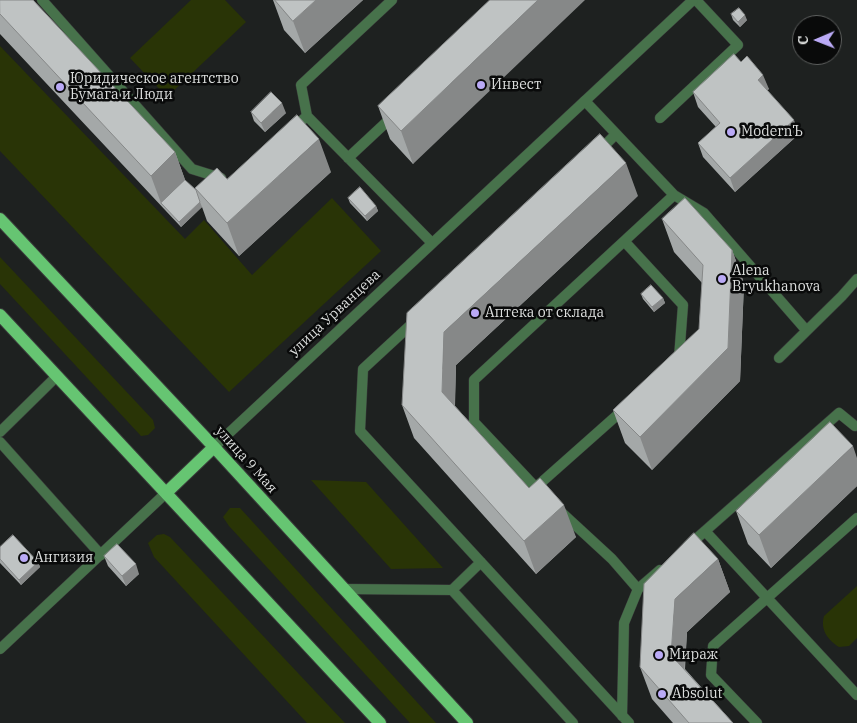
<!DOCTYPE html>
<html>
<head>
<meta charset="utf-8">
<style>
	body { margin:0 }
	#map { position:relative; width:857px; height:723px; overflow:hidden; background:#1e2120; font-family:"IBM Plex Serif",serif }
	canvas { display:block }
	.north { position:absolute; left:792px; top:15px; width:50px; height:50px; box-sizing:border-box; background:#090a0a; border:1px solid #5d5f5e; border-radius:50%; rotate:269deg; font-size:14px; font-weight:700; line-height:20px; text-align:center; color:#dcdedd }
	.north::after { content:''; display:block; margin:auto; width:18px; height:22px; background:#baaaf6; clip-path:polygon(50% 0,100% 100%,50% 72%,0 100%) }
</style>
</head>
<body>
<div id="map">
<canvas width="857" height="723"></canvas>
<div class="north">С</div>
</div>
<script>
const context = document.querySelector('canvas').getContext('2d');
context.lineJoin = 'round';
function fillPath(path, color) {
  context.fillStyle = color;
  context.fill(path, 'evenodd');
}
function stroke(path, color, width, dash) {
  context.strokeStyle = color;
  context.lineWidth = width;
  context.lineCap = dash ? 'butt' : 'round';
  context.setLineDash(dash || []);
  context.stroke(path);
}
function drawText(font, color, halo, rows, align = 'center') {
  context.font = font + ' "IBM Plex Serif",serif';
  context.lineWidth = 5;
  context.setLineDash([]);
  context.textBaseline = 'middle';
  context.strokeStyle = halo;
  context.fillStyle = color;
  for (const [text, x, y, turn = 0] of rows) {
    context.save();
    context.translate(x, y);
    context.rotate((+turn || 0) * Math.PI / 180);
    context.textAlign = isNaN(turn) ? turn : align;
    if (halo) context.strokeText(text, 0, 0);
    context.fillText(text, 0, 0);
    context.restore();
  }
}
const green = new Path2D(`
	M191,0h34l21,22 -79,75 -37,-39z
	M0,46l185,193 19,-19 48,55 80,-77 49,53 -152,141 -229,-241z
	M0,257l153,163 2,8 -7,7 -7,1 -141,-152z
	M311,480l55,2 77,86 -52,1z
	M230,508h10l196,215h-26l-181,-197 -6,-9z
	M164,534l6,3 175,186h-38l-153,-166 -6,-14 9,-8z
	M857,586v52l-8,8 -10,1c-11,-7 -19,-17 -15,-31z`);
const service = new Path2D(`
	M42,0l150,169 29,9
	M585,101l89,94 30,18 102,117
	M307,116l125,127
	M660,118l78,-73 -42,-45
	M292,129l15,-13 -6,-31 91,-85
	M599,151l17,-17
	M348,158l45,-42
	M625,242l58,63 -4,53
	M416,320l-53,49 -3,62 269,292
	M779,358l63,-62 15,-17
	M0,432l57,-56
	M0,442l101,113
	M535,488l89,-79
	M541,493l-67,-71v-42l200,-185
	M561,512l51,47 26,30
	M705,531l152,164
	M688,546l151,-133 16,13
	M452,590l29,-28
	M622,716l2,-93 14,-34 22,-19
	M757,723l-46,-48 2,-29 144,-128`);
const minor = new Path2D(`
	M214,447l479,-447
	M344,589l108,1 121,133
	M0,649l166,-156`);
const primary = new Path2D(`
	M0,219l214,228 253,276
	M0,315l380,408
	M166,493l48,-46`);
const wall = new Path2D(`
	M0,0l175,152 10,28 10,10v-2l32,-9 104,-7 -92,84 -32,-35 -5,-14 -21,20 -181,-193z
	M273,0h90l-58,53 -21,-23z
	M490,0l-77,164 -23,-25 -12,-33z
	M731,14l16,6 -7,7 -7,-7z
	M741,62l28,27 -2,1 32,44 -64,58 -32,-35 -5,-14 18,-16 -18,-20 -5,-15z
	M251,112l35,1 -21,19 -11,-11z
	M638,196l-182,169 -1,41 74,82 47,49 -40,37 -122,-136 -12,-33z
	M348,198l28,8 2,5 -11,10 -17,-18z
	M662,219l70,31 12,33 -4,98 -88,89 -27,-27 -12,-33 86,-81 3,-46 -28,-31z
	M641,294l22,4 2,5 -11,9 -11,-13z
	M857,458v28l-86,82 -23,-24 -12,-33z
	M0,547l38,15 2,5 -19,18 -21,-22z
	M104,556l35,18 -13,12 -18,-20z
	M718,559l12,33 -43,40 -2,37 48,54h-60l-21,-24 -12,-32z`);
const shadedWall = new Path2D(`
	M316,0h47l-58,53 -12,-32z
	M538,0h47l-172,164 -12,-33z
	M745,15l2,5 -7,7 -2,-5z
	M763,75l6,14 -6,5 -5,-14z
	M282,103l4,10 -21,19 -4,-9z
	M794,120l5,14 -64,58 -5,-14z
	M319,139l12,33 -92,84 -12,-33z
	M175,152l12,33 -26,18 -10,-27z
	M626,163l12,33 -182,169 -2,60 -12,-33 2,-60z
	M200,202l2,5 -21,20 -2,-5z
	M376,206l2,5 -11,10 -2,-5z
	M732,250l12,33 -4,98 -88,89 -12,-33 88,-89z
	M663,298l2,5 -11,9 -2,-5z
	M853,446l4,12v28l-86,82 -12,-33z
	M564,505l12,32 -40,37 -12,-33z
	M718,559l12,33 -43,40 -4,56 -12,-33 4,-56z
	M38,562l2,5 -19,18 -2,-5z
	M136,564l3,10 -13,12 -4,-10z`);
const building = new Path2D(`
	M0,0h33l142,152 -24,24 -151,-162z
	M275,0h41l-23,21z
	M490,0h48l-137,131 -23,-25z
	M739,8l6,7 -7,7 -7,-8z
	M734,54l7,8 6,-6 16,19 -5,5 36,40 -64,58 -32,-35 22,-20 -27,-31z
	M271,92l11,11 -21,20 -10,-11z
	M297,115l22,24 -92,84 -32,-35 22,-20 10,11z
	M600,134l26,29 -182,169 -2,60 87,96 11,-10 24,27 -40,36 -122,-136 5,-92z
	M185,180l11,10 4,12 -21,20 -18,-19z
	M360,187l16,19 -11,10 -17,-18z
	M685,198l47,52 -4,98 -88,89 -27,-27 86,-81 4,-64 -41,-46z
	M651,285l12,13 -11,9 -11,-13z
	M830,422l23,24 -94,89 -23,-24z
	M694,533l24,26 -43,40 -4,56 62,68h-44l-49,-56 4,-83z
	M13,535l25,27 -19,18 -19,-21v-12z
	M117,544l19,20 -14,12 -18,-20z`);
const markers = [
	[481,85,5,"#baaaf6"],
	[60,87,5,"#baaaf6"],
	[731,132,5,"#baaaf6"],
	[722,279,5,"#baaaf6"],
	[475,313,5,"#baaaf6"],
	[24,558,5,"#baaaf6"],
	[659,655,5,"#baaaf6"],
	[662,694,5,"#baaaf6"]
];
const poiNames = [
	["Юридическое агентство",70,79],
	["Бумага и Люди",70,95],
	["Инвест",491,85],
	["ModernЪ",741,132],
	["Alena",732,271],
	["Bryukhanova",732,287],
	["Аптека от склада",485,313],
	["Ангизия",34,558],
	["Мираж",669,655],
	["Absolut",672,694]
];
const streetNames = [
	["улица Урванцева",335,313,-43],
	["улица 9 Мая",246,460,48]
];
fillPath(green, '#293406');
stroke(service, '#393b3a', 11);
stroke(minor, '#393b3a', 11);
stroke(primary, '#393b3a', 14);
stroke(service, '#47724b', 10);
stroke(minor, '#47724b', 10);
stroke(primary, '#66c572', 12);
fillPath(wall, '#a4a8a8');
fillPath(shadedWall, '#868888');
fillPath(building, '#bfc3c3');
stroke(building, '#868888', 1);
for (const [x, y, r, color] of markers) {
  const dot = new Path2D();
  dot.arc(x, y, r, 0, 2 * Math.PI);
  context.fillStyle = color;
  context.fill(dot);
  stroke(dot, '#090a0a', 2);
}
drawText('14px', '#dcdedd', '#090a0a', poiNames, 'left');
drawText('14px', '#dcdedd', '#090a0a', streetNames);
</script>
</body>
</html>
